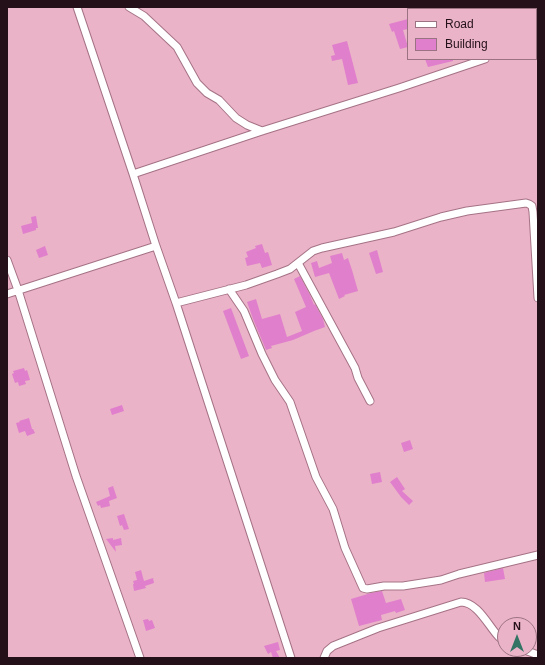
<!DOCTYPE html>
<html>
<head>
<meta charset="utf-8">
<style>
	body { margin:0 }
	#map { position:relative; width:545px; height:665px; overflow:hidden; background:#ebb3c8; font-family:Arial,sans-serif }
	canvas { display:block }
	.frame { position:absolute; inset:0; border:8px solid #241018; pointer-events:none }
	.legend { position:absolute; left:407px; top:8px; width:130px; height:52px; box-sizing:border-box; background:#ebb3c8; border:1px solid #9b7282; margin:0; padding:5px 7px; list-style:none; font-size:12px; color:#241018 }
	.legend li { display:flex; align-items:center; gap:8px; height:20px }
	.legend b { width:20px; border:1px solid #9b7282 }
	.north { position:absolute; left:497px; top:617px; width:40px; height:40px; box-sizing:border-box; background:#ebb3c8; border:1px solid #9b7282; border-radius:50%; rotate:0deg; font-size:11px; font-weight:700; line-height:16px; text-align:center; color:#241018 }
	.north::after { content:''; display:block; margin:auto; width:14px; height:18px; background:#337464; clip-path:polygon(50% 0,100% 100%,50% 72%,0 100%) }
</style>
</head>
<body>
<div id="map">
<canvas width="545" height="665"></canvas>
<div class="frame"></div>
<ul class="legend">
<li><b style="height:5px;background:#fff"></b>Road</li>
<li><b style="height:11px;background:#e07fcc"></b>Building</li>
</ul>
<div class="north">N</div>
</div>
<script>
const context = document.querySelector('canvas').getContext('2d');
context.lineJoin = 'round';
function fillPath(path, color) {
  context.fillStyle = color;
  context.fill(path, 'evenodd');
}
function stroke(path, color, width, dash) {
  context.strokeStyle = color;
  context.lineWidth = width;
  context.lineCap = dash ? 'butt' : 'round';
  context.setLineDash(dash || []);
  context.stroke(path);
}
const building = new Path2D(`
	M408,19v10l-5,1 5,17 -8,2 -6,-18 -2,1 -3,-8z
	M347,41l11,42 -10,2 -6,-26 -10,2 -1,-5 4,-1 -3,-10z
	M425,59h28v2l-25,6z
	M36,216l2,12h-2v2l-13,4 -2,-8 11,-3 -1,-6z
	M262,244l3,9 3,-1 4,13 -10,3 -2,-5 -13,3 -2,-8 3,-1 -2,-5 10,-4 -1,-2z
	M45,246l3,9 -9,3 -3,-8z
	M377,250l6,22 -7,2 -7,-21z
	M342,253l2,7 4,-2 4,12 6,21 -14,4 1,1 -6,3 -10,-26 -14,4 -4,-14 6,-2 2,7 13,-5 -2,-7z
	M300,276l10,19 4,10 1,-1 8,15 2,8 -11,4 -21,9 -22,6 1,2 -6,2 -13,-31 -6,-17 9,-3 6,20 18,-5 7,23 15,-6 -7,-19 11,-5 -12,-28z
	M231,308l18,48 -8,3 -18,-48z
	M24,368l1,3 2,-1 3,10 -5,1 1,3 -7,2 -1,-4 -3,1 -3,-9 2,-1 -1,-2z
	M122,405l2,6 -12,4 -2,-6z
	M29,418l3,11h1l2,4 -8,3 -2,-5 -6,2 -3,-10 4,-1 -1,-1z
	M410,440l3,9 -9,3 -3,-9z
	M380,472l2,10 -10,2 -2,-10z
	M397,477l8,12 -3,2 11,10 -4,4 -8,-8 -11,-15z
	M113,486l4,12 -8,3 1,5 -9,2 -1,-3 -2,1 -2,-4 14,-6 -2,-8z
	M124,514l5,15 -5,1 -2,-5 -2,1 -3,-10z
	M113,538v2l8,-2 1,7 -7,1 1,6 -10,-13z
	M503,568l2,11 -20,3 -1,-9z
	M141,570l3,11 9,-3 1,5 -9,3 1,2 -12,3 -1,-7h1l-1,-3 4,-1 -2,-8z
	M382,591l4,12 15,-4 4,11 -9,3 -1,-2 -14,4 1,5 -23,6 -8,-27 20,-6z
	M148,619l1,2 3,-1 3,8 -9,3 -3,-11z
	M278,642l2,8 -4,1 4,7h-7l-2,-6 -3,2 -4,-8z`);
const minor = new Path2D(`
	M77,7l56,167 23,72 20,57 115,355
	M129,7l15,9 33,31 20,36 10,10 12,7 17,18 11,7 15,6
	M536,41h2
	M133,174l129,-43 137,-43 86,-29
	M7,260l11,30 58,186 64,182
	M298,263l57,105 3,10 12,23
	M229,289l15,22 18,43 13,26 15,22 26,75 17,32 12,39 18,40 4,1 17,-3h19l38,-6 18,-6 79,-19
	M7,294l149,-48
	M176,303l70,-18 31,-11 13,-5 23,-18 9,-3 72,-16 47,-15 26,-6 59,-8 3,1 3,2 1,6 5,86
	M522,649l16,6
	M324,658l3,-7 6,-5 45,-18 83,-26c16,0 27,23 37,34 2,2 5,4 7,6`);
fillPath(building, '#e07fcc');
stroke(minor, '#a57285', 9);
stroke(minor, '#fff', 7);
</script>
</body>
</html>
